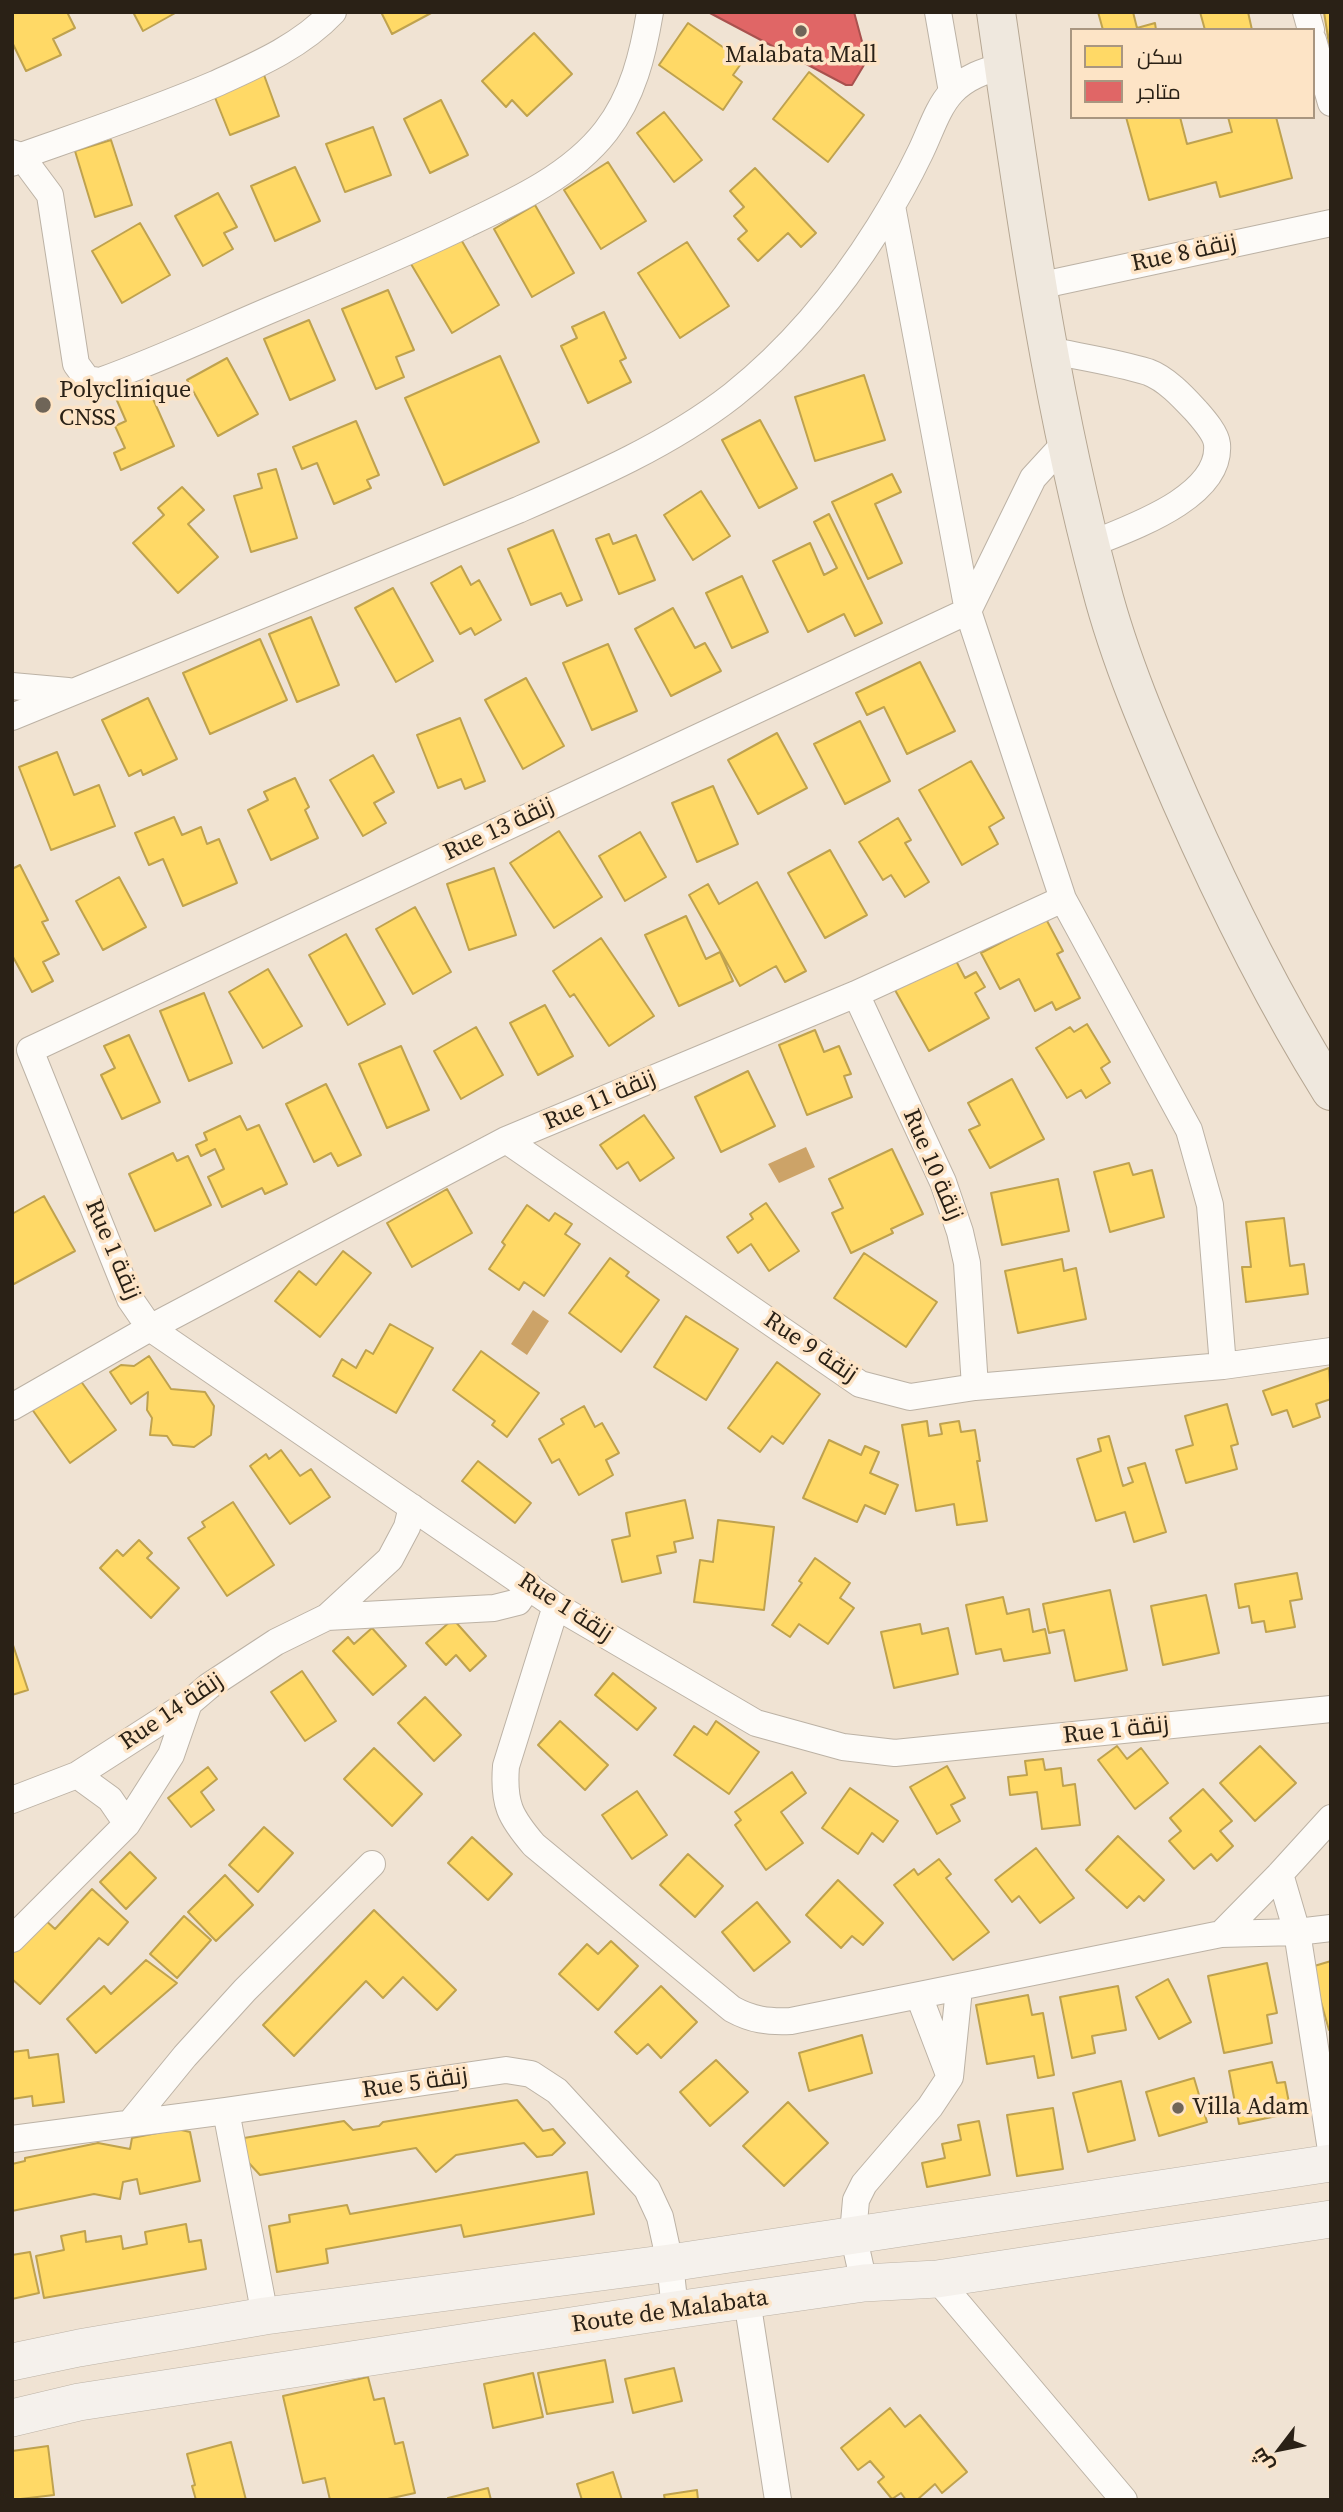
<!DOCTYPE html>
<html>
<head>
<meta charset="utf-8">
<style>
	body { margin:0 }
	#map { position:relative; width:1343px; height:2512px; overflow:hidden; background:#f0e3d3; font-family:"Source Serif 4",Cairo,serif }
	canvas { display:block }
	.frame { position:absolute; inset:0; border:14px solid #2a2116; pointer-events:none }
	.legend { position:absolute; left:1070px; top:28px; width:245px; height:91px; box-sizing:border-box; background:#fde4c6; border:2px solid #a99680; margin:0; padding:9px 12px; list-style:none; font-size:21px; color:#2a2116 }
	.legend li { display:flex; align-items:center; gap:14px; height:35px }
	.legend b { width:35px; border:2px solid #a99680 }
	.north { position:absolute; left:1245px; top:2414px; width:70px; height:70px; -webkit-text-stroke:5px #fde4c6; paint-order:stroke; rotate:238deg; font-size:19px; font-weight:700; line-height:28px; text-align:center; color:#2a2116 }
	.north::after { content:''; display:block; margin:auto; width:24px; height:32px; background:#2a2116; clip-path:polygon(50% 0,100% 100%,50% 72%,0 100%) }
</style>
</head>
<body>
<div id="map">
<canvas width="1343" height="2512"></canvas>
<div class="frame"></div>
<ul class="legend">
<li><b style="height:19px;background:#ffd966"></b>سكن</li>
<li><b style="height:19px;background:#e06666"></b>متاجر</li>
</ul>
<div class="north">ش</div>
</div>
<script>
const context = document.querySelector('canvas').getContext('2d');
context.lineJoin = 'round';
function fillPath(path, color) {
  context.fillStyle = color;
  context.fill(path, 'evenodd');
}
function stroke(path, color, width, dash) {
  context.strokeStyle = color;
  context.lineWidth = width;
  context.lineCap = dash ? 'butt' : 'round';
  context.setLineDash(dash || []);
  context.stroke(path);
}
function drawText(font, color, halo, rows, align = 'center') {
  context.font = font + ' "Source Serif 4",Cairo,serif';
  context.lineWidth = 7;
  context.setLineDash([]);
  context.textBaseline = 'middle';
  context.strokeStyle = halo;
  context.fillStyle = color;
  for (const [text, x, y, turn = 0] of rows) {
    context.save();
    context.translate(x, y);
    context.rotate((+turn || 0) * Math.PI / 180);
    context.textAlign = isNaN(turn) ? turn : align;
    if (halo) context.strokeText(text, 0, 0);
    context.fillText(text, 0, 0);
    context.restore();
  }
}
const water = new Path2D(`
	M806,1147l9,20 -36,16 -11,-19z
	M533,1310l16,11 -22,34 -16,-11z`);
const homes = new Path2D(`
	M12,12h55l8,16 -22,11 8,16 -35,16 -14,-29z
	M133,12h44l-34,19z
	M381,12h52l-41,22z
	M1098,12h35l4,16 18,-5 1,7h-53z
	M1200,12h48l4,18h-47z
	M1324,12h7l-2,32z
	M688,23l55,38 -10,14 9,7 -19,28 -64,-45z
	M534,33l38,41 -45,42 -15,-16 -6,7 -24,-26z
	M809,72l55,43 -36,47 -55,-43z
	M264,75l15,41 -49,19 -16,-40z
	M441,100l27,55 -38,18 -26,-54z
	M664,112l38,48 -28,22 -37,-49z
	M1126,117h54l7,27 45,-12 -4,-15h48l16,61 -72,19 -4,-15 -67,18z
	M373,127l18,48 -46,17 -19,-48z
	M111,140l21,65 -37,12 -20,-66z
	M608,162l38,59 -45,28 -37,-59z
	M295,167l25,54 -45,20 -24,-55z
	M755,168l61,65 -15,14 -13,-14 -30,28 -20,-22 9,-8 -13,-15 10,-9 -14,-16z
	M218,193l19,34 -13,6 9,16 -30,17 -28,-50z
	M535,205l39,68 -42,24 -38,-68z
	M140,223l30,52 -48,28 -30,-52z
	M459,236l40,69 -47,28 -41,-69z
	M687,242l42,64 -49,32 -42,-65z
	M388,290l26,60 -18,7 8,20 -28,12 -34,-80z
	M604,312l22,46 -6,3 11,21 -43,21 -27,-57 16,-8 -5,-11z
	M309,320l26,60 -45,20 -26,-61z
	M500,356l39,86 -95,43 -39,-87z
	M227,358l31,56 -40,22 -31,-56z
	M864,375l21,65 -70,21 -20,-64z
	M146,383l28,63 -53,24 -7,-17 11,-5 -10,-22 11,-5 -11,-25z
	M760,420l37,68 -38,20 -37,-68z
	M356,421l23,54 -12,5 4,8 -37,16 -17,-41 -15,6 -9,-22z
	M276,469l21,69 -46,14 -17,-56 28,-8 -4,-14z
	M892,474l9,18 -26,12 27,59 -34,16 -36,-77z
	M182,487l22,23 -16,14 30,33 -40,36 -45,-50 31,-28 -6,-7z
	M701,491l29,45 -37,24 -29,-45z
	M829,514l53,109 -27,13 -11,-22 -36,18 -35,-71 37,-18 14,32 13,-7 -23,-46z
	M553,530l29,70 -15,6 -6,-13 -30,12 -23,-56z
	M609,534l4,10 23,-9 19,45 -36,14 -23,-55z
	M461,566l10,19 8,-5 22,40 -26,15 -4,-7 -11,6 -29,-51z
	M742,576l26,56 -36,16 -26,-55z
	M393,588l40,73 -37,21 -41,-74z
	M673,608l22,40 10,-5 16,28 -50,25 -36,-67z
	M311,617l28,68 -42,17 -28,-68z
	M260,639l27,61 -77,34 -27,-61z
	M608,644l29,67 -45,19 -29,-67z
	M920,662l35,69 -48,23 -23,-47 -17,8 -11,-22z
	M526,678l38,68 -41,23 -38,-69z
	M148,698l29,61 -34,16 -2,-5 -12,6 -27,-56z
	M460,718l25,63 -20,8 -4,-10 -23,9 -21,-53z
	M860,721l30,60 -45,23 -31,-60z
	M777,733l30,55 -49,26 -30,-54z
	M57,752l17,43 25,-10 16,41 -64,24 -32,-83z
	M373,755l21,37 -20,11 12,20 -23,13 -33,-56z
	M971,761l33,57 -15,9 9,17 -36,21 -43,-75z
	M295,778l14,29 -4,3 13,28 -47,22 -23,-50 20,-10 -4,-8z
	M713,786l25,58 -41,18 -25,-59z
	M174,817l8,18 19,-8 6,17 12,-5 18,44 -54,23 -20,-47 -14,6 -14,-32z
	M898,818l13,22 -6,3 24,39 -24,15 -14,-22 -8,5 -24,-38z
	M559,831l43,66 -48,31 -44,-65z
	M640,832l26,45 -41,24 -26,-45z
	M830,850l37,65 -42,23 -37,-65z
	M20,865l28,55 -6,2 17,32 -16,8 10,19 -21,11 -20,-37v-86z
	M494,868l22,67 -47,15 -22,-66z
	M119,877l27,50 -43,23 -27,-49z
	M757,882l49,89 -21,11 -9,-16 -36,20 -51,-91 19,-11 11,20z
	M415,907l36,65 -38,22 -37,-65z
	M686,916l20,43 14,-7 13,29 -54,25 -34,-71z
	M1046,919l17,32 -6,3 23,44 -24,12 -4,-8 -17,9 -16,-32 -19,10 -19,-36z
	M346,934l39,70 -37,21 -39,-70z
	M601,938l53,78 -45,30 -35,-52 -4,3 -17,-26z
	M954,957l11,21 11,-6 9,15 -10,6 14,25 -60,33 -34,-61z
	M268,969l34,57 -39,22 -34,-56z
	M204,993l28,70 -43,18 -29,-70z
	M545,1005l28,51 -35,19 -28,-52z
	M1087,1024l23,38 -9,6 9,15 -24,15 -5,-8 -14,8 -31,-50 34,-21 4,5z
	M476,1027l27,48 -42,24 -27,-48z
	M815,1030l9,22 15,-6 12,28 -7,2 8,21 -45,18 -28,-70z
	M129,1035l31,67 -38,17 -21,-44 14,-7 -11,-22z
	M401,1046l28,64 -42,18 -28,-64z
	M748,1071l27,55 -54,26 -26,-55z
	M1012,1079l32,60 -54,29 -21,-38 11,-5 -12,-22z
	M326,1084l35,71 -23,11 -7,-13 -17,9 -28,-58z
	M644,1115l30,43 -34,23 -12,-19 -11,7 -17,-24z
	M240,1116l7,14 12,-5 28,59 -22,10 -3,-6 -40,19 -14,-30 16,-8 -9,-20 -14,7 -5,-11 11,-5 -3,-7z
	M892,1149l31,65 -32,15 2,4 -42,20 -19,-40 11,-5 -14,-29z
	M173,1153l4,8 11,-5 23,49 -56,26 -26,-57z
	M1129,1163l4,12 19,-5 12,47 -54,15 -16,-60z
	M1058,1179l11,52 -67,14 -11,-52z
	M447,1189l25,44 -60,34 -25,-44z
	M44,1196l31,55 -63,34v-71z
	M766,1203l33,48 -30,20 -18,-27 -13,9 -11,-16 26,-18 -3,-5z
	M527,1205l22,16 6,-8 17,11 -7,10 15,10 -36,52 -20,-14 -5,8 -30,-21 16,-24 -3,-3z
	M1284,1218l6,48 14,-2 4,30 -62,8 -4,-35h9l-5,-45z
	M343,1251l28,22 -51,64 -45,-36 24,-30 17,14z
	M864,1253l73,49 -31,45 -72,-49z
	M610,1258l19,14 -3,4 33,24 -38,52 -52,-39z
	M1062,1259l2,12 12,-3 10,51 -68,14 -13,-62z
	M686,1316l52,33 -32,51 -52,-33z
	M390,1324l43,24 -37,65 -63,-37 9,-17 14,9 10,-18 7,4z
	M481,1351l58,42 -32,44 -15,-12 3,-4 -42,-31z
	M149,1356l22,33 34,3 9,14 -3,29 -17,12 -21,-2 -6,-9 -17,-1 2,-17 -5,-8 1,-18 -17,12 -21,-32 11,-7 13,1z
	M777,1362l43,32 -37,50 -11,-8 -12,16 -32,-24z
	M1329,1368l2,31 -15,5 4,13 -27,10 -6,-17 -15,5 -9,-24z
	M75,1373l41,57 -46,33 -41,-58z
	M1227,1404l11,40 -7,2 6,23 -51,14 -10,-33 17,-5 -8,-29z
	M584,1406l11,21 7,-4 17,30 -13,7 7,15 -34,20 -20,-36 -7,4 -13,-24 25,-15 -3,-5z
	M927,1421l2,15 13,-2 -2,-10 19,-3 2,11 14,-2 5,31h-3l10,60 -30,4 -3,-21 -38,7 -14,-86z
	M1109,1436l14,50 10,-4 -5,-14 17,-5 21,69 -32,10 -9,-30 -29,9 -19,-62 24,-8 -3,-12z
	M829,1440l32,15 4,-9 14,6 -9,21 28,12 -13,29 -20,-9 -8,17 -54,-24z
	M281,1450l19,26 11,-7 19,28 -40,27 -40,-58 16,-12 3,5z
	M478,1461l53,42 -16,20 -53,-42z
	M685,1500l8,38 -19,4 2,10 -19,4 4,17 -39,9 -10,-42 18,-4 -4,-23z
	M233,1502l41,63 -47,31 -39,-58 17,-11 -3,-5z
	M718,1520l56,7 -10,83 -70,-8 6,-42 13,2z
	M139,1540l13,13 -5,5 32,30 -28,30 -51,-50 17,-18 6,6z
	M815,1558l35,25 -10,15 14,10 -26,36 -29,-20 -9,13 -18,-12 30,-42 -3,-2z
	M1297,1573l5,26 -12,2 5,26 -29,5 -2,-11 -12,2 -3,-17 -10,2 -4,-24z
	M1110,1590l17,80 -52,11 -11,-51 -15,3 -6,-29z
	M1206,1595l13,58 -56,12 -12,-59z
	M1003,1597l4,17 22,-5 4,23 12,-3 5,24 -46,8 -3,-12 -25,5 -10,-49z
	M453,1619l33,37 -16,15 -14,-16 -10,10 -20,-22z
	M920,1624l2,10 26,-6 10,46 -64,14 -13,-56z
	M372,1628l34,38 -33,29 -40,-44 15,-14 6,7z
	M12,1642l16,48 -16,5z
	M302,1671l34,50 -31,20 -34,-49z
	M613,1673l43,35 -19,22 -42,-35z
	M425,1697l36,38 -27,26 -36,-38z
	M560,1721l48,44 -23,25 -47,-45z
	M716,1721l43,31 -30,42 -55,-39 20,-29 13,9z
	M1117,1746l10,13 14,-11 27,35 -33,26 -37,-49z
	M1260,1746l36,37 -41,38 -35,-38z
	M374,1748l48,46 -30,32 -48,-47z
	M1043,1759l2,11 16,-2 2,18 12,-2 5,41 -38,4 -5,-37 -27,3 -2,-18 19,-2 -2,-14z
	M947,1766l18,32 -14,7 9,16 -23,13 -27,-47z
	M208,1767l9,12 -16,13 13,18 -23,17 -23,-29z
	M792,1772l14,21 -25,19 22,31 -37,27 -31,-45 6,-5 -6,-8z
	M850,1788l48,33 -15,21 -11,-9 -14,21 -36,-26z
	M1203,1789l29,32 -12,10 13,15 -16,15 -6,-7 -17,15 -25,-28 12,-10 -11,-13z
	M637,1791l30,44 -35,24 -30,-44z
	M264,1827l29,26 -35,39 -29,-27z
	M1118,1836l46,44 -20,21 -5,-5 -12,12 -41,-38z
	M472,1837l40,37 -24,26 -40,-37z
	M1036,1848l38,50 -34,25 -21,-27 -7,6 -17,-22z
	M130,1852l26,26 -30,31 -26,-27z
	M688,1854l35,32 -28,31 -35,-32z
	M939,1859l12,15 -5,4 43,54 -36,28 -59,-75 20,-16 4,6z
	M225,1875l28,30 -37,36 -28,-29z
	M838,1880l45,43 -20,22 -11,-9 -11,12 -35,-33z
	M92,1889l36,33 -20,23 -9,-7 -59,66 -28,-25v-27l31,-34 12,11z
	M757,1902l33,40 -36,29 -32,-39z
	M374,1910l82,80 -19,20 -34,-33 -20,21 -17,-17 -72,75 -31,-31z
	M184,1916l27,24 -34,38 -27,-24z
	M611,1941l27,25 -40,44 -39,-36 28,-30 11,10z
	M146,1960l31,23 -81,70 -29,-34 37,-33 7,8z
	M1331,1961v69h-2l-18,-63z
	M1267,1963l10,50 -10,2 5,28 -48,10 -16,-77z
	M1168,1979l23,43 -32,17 -23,-42z
	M661,1986l36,36 -36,36 -13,-14 -11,10 -22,-22z
	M1118,1986l8,44 -34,6 3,17 -23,5 -12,-61z
	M1028,1995l4,20 11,-2 11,62 -16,3 -4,-22 -47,8 -11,-59z
	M862,2035l10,38 -63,18 -10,-38z
	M28,2050l1,8 29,-4 6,48 -31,4 -1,-10 -20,3v-47z
	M716,2060l32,32 -38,34 -30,-34z
	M1272,2062l5,21 8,-1 6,31 -52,11 -10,-53z
	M1194,2078l13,44 -48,14 -13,-44z
	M1121,2081l14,59 -47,12 -15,-59z
	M517,2100l26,31 10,-2 12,14 -13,12 -15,2 -13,-14 -68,12 -20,17 -20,-24 -156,27 -12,-13 -4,-24 100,-17 9,9 26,-4 4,-4z
	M788,2102l40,41 -44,43 -41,-40z
	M1053,2108l10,61 -46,7 -10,-61z
	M979,2121l11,54 -63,12 -5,-24 23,-5 -3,-14 19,-4 -3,-15z
	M177,2129l13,3 10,49 -60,13 -3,-15 -14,3 -3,17 -26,-5 -82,17v-47l13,-3v-3l73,-15 32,6 2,-11z
	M587,2172l7,42 -130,23 -3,-12 -135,24 2,14 -51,9 -8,-46 21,-4 -1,-7 58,-10 3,9z
	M186,2224l3,18 12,-2 5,29 -162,29 -8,-42 28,-6 -3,-14 24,-5 1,11 35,-6 2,13 24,-5 -2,-12z
	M30,2252l9,41 -27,6v-44z
	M605,2360l8,42 -66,12 -9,-41z
	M674,2368l8,33 -49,12 -8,-34z
	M533,2373l10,44 -50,11 -9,-44z
	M368,2377l6,23 10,-2 11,46 8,-2 12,51 -32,7h-53l-5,-22 -22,5 -20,-87z
	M890,2408l15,19 15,-12 47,57 -25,21 -7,-9 -18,16h-11l-5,-7 -9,6 -14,-17 6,-5 -14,-16 -12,9 -17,-22z
	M231,2442l15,58h-50l-4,-14 3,-1 -8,-31z
	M48,2446l6,49 -42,5v-49z
	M613,2472l9,28h-40l-5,-16z
	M488,2488l3,12h-42l-1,-2z
	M697,2490l1,10h-33l-1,-5z`);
const shops = new Path2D(`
	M708,12h146l10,37v16l-12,20h-6z`);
const street = new Path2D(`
	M938,12l14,80
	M1306,12l5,18
	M1313,40l18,63
	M12,153l9,3 29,39 26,169 11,15 13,2c62,-22 122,-51 182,-76 62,-26 124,-51 185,-81 49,-23 105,-49 139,-93 27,-35 37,-77 44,-119
	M12,163l9,-7c65,-23 131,-45 194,-72 42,-19 86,-38 118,-72
	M892,206l76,405 95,288 126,231 21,75 13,161
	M1038,286l293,-63
	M1048,350c33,7 68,12 100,22 19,7 36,26 49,40 7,8 19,22 20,32 5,53 -87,84 -126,100
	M1066,442l-33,36 -65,133 -938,439 100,249 20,29 406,278 200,117 87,24 52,6 436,-44
	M12,686l56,5
	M12,717l506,-207c74,-32 151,-65 215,-115 59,-47 106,-104 146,-168 15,-24 29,-49 41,-74 10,-20 17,-45 32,-61 14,-15 32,-21 51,-26
	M856,994l87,188 17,50 7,31 8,124
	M506,1140l354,244 50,13 65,-10 248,-21 108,-15
	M12,1407l138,-79 356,-188 350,-146 207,-95
	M556,1606l-50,160c-3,38 4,51 28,79l198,164c20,11 36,13 59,12l430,-87 76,-2 34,-4
	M327,1617l167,-9 24,-6 11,-16
	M77,1775l33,24 17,25
	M12,1800l65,-25 112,-72 20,-17 67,-44 51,-25 63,-58 17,-32 5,-20
	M1280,1874l17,58 34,218
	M1221,1934l59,-60 51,-56
	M12,1939l115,-115 44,-69 18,-52
	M919,1996l29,76
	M226,2111l39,205
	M131,2122l54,-66 60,-66 127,-126
	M12,2139l214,-28 280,-41 25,4 26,17 90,98 13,28 10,46 5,47
	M937,2279l187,221
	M864,2283l-11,-49 3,-34 8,-16 66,-77 20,-30 9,-88
	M747,2300l31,200`);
const secondary = new Path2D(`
	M12,2362l67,-14 186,-32 405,-53 661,-100
	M12,2418l67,-16 596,-92 189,-27 73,-4 394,-60`);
const primary = new Path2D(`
	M996,12c28,193 54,386 105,575 19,73 50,145 80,214 44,100 92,197 150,290`);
const markers = [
	[801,31,7,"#6f6558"],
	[43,405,9,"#6f6558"],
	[1178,2108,7,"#6f6558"]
];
const poiNames = [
	["Malabata Mall",801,56,"center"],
	["Polyclinique",59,391],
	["CNSS",59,419],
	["Villa Adam",1192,2108]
];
const streetNames = [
	["Rue 8 زنقة",1184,254,-12],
	["Rue 13 زنقة",499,830,-25],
	["Rue 11 زنقة",600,1101,-23],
	["Rue 10 زنقة",932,1165,67],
	["Rue 1 زنقة",112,1250,67],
	["Rue 9 زنقة",810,1348,34],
	["Rue 1 زنقة",565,1608,33],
	["Rue 14 زنقة",172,1712,-34],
	["Rue 1 زنقة",1116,1731,-6],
	["Rue 5 زنقة",415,2084,-8],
	["Route de Malabata",670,2312,-8]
];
fillPath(water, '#cca368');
fillPath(homes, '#ffd966');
stroke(homes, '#bfa24e', 2);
fillPath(shops, '#e06666');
stroke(shops, '#a9514e', 2);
stroke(street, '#bcb2a5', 28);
stroke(secondary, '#bcb2a5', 38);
stroke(primary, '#b5a692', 40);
stroke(street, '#fdfbf8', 26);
stroke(secondary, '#f5f1ec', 37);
stroke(primary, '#efe8de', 38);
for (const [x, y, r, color] of markers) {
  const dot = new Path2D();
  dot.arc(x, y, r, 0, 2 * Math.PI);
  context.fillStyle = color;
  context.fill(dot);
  stroke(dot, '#fde4c6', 2.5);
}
drawText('24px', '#2a2116', '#fde4c6', poiNames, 'left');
drawText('24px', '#2a2116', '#fde4c6', streetNames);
</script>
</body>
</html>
